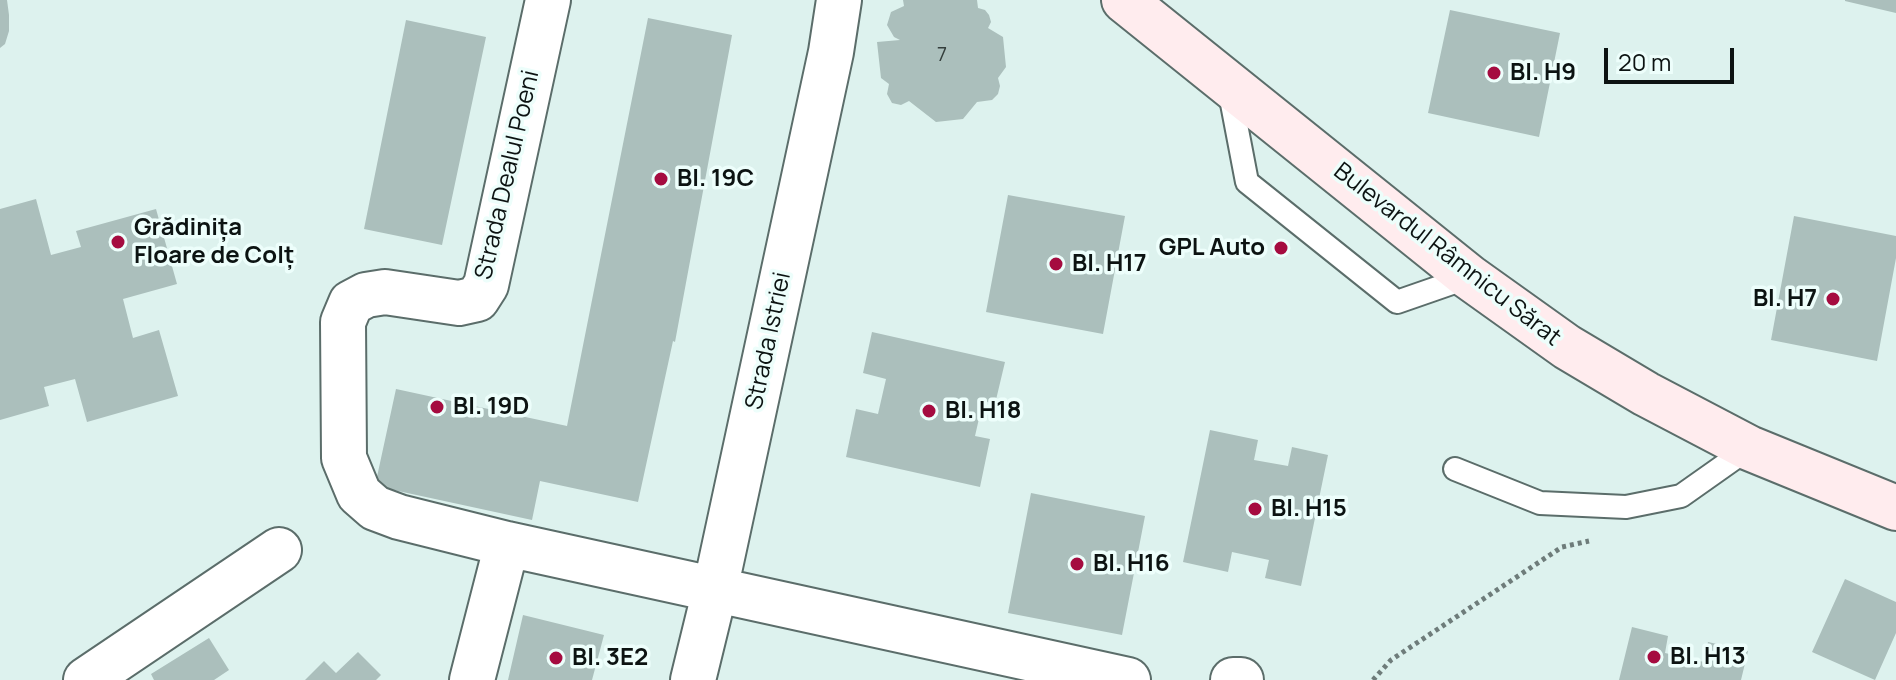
<!DOCTYPE html>
<html>
<head>
<meta charset="utf-8">
<style>
	body { margin:0 }
	#map { position:relative; width:1896px; height:680px; overflow:hidden; background:#ddf2ee; font-family:Manrope,sans-serif }
	canvas { display:block }
	.scale { position:absolute; left:1604px; top:48px; width:130px; height:36px; box-sizing:border-box; border:4px solid #0c1312; border-top:0; padding-left:10px; font-size:24px; line-height:28px; white-space:nowrap; color:#0c1312; -webkit-text-stroke:6px #edfefb; paint-order:stroke }
</style>
</head>
<body>
<div id="map">
<canvas width="1896" height="680"></canvas>
<div class="scale">20 m</div>
</div>
<script>
const context = document.querySelector('canvas').getContext('2d');
context.lineJoin = 'round';
function fillPath(path, color) {
  context.fillStyle = color;
  context.fill(path, 'evenodd');
}
function stroke(path, color, width, dash) {
  context.strokeStyle = color;
  context.lineWidth = width;
  context.lineCap = dash ? 'butt' : 'round';
  context.setLineDash(dash || []);
  context.stroke(path);
}
function drawText(font, color, halo, rows, align = 'center') {
  context.font = font + ' Manrope,sans-serif';
  context.lineWidth = 7;
  context.setLineDash([]);
  context.textBaseline = 'middle';
  context.strokeStyle = halo;
  context.fillStyle = color;
  for (const [text, x, y, turn = 0] of rows) {
    context.save();
    context.translate(x, y);
    context.rotate((+turn || 0) * Math.PI / 180);
    context.textAlign = isNaN(turn) ? turn : align;
    if (halo) context.strokeText(text, 0, 0);
    context.fillText(text, 0, 0);
    context.restore();
  }
}
const building = new Path2D(`
	M0,0h7l2,15v16l-4,13 -5,4z
	M903,0h74l1,8 7,2 4,5 2,7 -3,6 15,9 3,30 -8,11 2,8 -2,8 -6,6 -15,2 -14,17 -27,3 -27,-21 -8,4 -9,-2 -5,-9 2,-10 -8,-6 -4,-36 23,-2 -6,-3 -7,-12 4,-13 13,-6z
	M1845,0h51v13l-51,-12z
	M1450,10l110,23 -21,104 -111,-24z
	M648,18l84,17 -57,307 -2,-1 -35,161 -98,-21 -8,39 -157,-34 21,-97 171,37z
	M406,20l80,17 -44,208 -78,-16z
	M1008,195l117,21 -22,118 -117,-22z
	M36,199l15,56 30,-8 -5,-16 80,-22 21,75 -54,15 10,39 26,-8 19,66 -91,26 -12,-43 -31,8 5,19 -49,14v-211z
	M1794,216l102,20v22l-19,103 -106,-21z
	M872,332l133,30 -10,42 -12,-3 -8,35 15,3 -10,48 -134,-30 10,-48 22,5 8,-35 -23,-6z
	M1210,430l48,10 -4,20 34,6 4,-19 36,8 -27,131 -36,-8 4,-18 -37,-8 -4,20 -45,-10z
	M1031,493l114,23 -23,119 -114,-22z
	M1845,579l51,23v31l-21,47 -63,-28z
	M523,615l81,20 -12,45h-84z
	M1632,627l36,9 -3,17 39,9 4,-20 40,9 -7,29h-122z
	M209,638l20,32 -15,10h-60l-3,-6z
	M358,652l23,23 -5,5h-71l19,-19 12,12z`);
const path = new Path2D(`
	M1373,680l18,-20 171,-113 27,-6`);
const lane = new Path2D(`
	M1229,88l18,94 150,120 72,-25
	M1455,469l85,34 86,4 55,-11 68,-48`);
const street = new Path2D(`
	M548,0l-62,285 -9,14 -18,4 -74,-11 -19,3 -15,8 -8,19 1,136 15,36 16,14 24,9 108,27 621,136
	M86,680l193,-130
	M472,680l35,-136
	M693,680l22,-90 116,-538 8,-52
	M1233,680h8`);
const secondary = new Path2D(`
	M1124,0l345,277 98,70 79,47 103,54 147,60`);
const markers = [
	[1494,73,8,"#a50c40"],
	[661,179,8,"#a50c40"],
	[118,242,8,"#a50c40"],
	[1281,248,8,"#a50c40"],
	[1056,264,8,"#a50c40"],
	[1833,299,8,"#a50c40"],
	[437,407,8,"#a50c40"],
	[929,411,8,"#a50c40"],
	[1255,509,8,"#a50c40"],
	[1077,564,8,"#a50c40"],
	[1654,657,8,"#a50c40"],
	[556,658,8,"#a50c40"]
];
const numberNames = [
	["7",942,55]
];
const poiNames = [
	["Bl. H9",1510,73],
	["Bl. 19C",677,179],
	["Grădinița",134,228],
	["Floare de Colț",134,256],
	["GPL Auto",1265,248,"right"],
	["Bl. H17",1072,264],
	["Bl. H7",1817,299,"right"],
	["Bl. 19D",453,407],
	["Bl. H18",945,411],
	["Bl. H15",1271,509],
	["Bl. H16",1093,564],
	["Bl. H13",1670,657],
	["Bl. 3E2",572,658]
];
const streetNames = [
	["Strada Dealul Poeni",508,175,-77],
	["Bulevardul Râmnicu Sărat",1447,255,38],
	["Strada Istriei",769,341,-78]
];
fillPath(building, '#abbfbc');
stroke(lane, '#5b6d6a', 26);
stroke(street, '#5b6d6a', 48);
stroke(secondary, '#5b6d6a', 48);
stroke(path, '#6e7c7a', 5, [4, 4]);
stroke(lane, '#fff', 22);
stroke(street, '#fff', 44);
stroke(secondary, '#ffecee', 44);
for (const [x, y, r, color] of markers) {
  const dot = new Path2D();
  dot.arc(x, y, r, 0, 2 * Math.PI);
  context.fillStyle = color;
  context.fill(dot);
  stroke(dot, '#edfefb', 3);
}
drawText('20px', '#343e3c', null, numberNames);
drawText('bold 24px', '#0c1312', '#edfefb', poiNames, 'left');
drawText('24px', '#0c1312', '#edfefb', streetNames);
</script>
</body>
</html>
